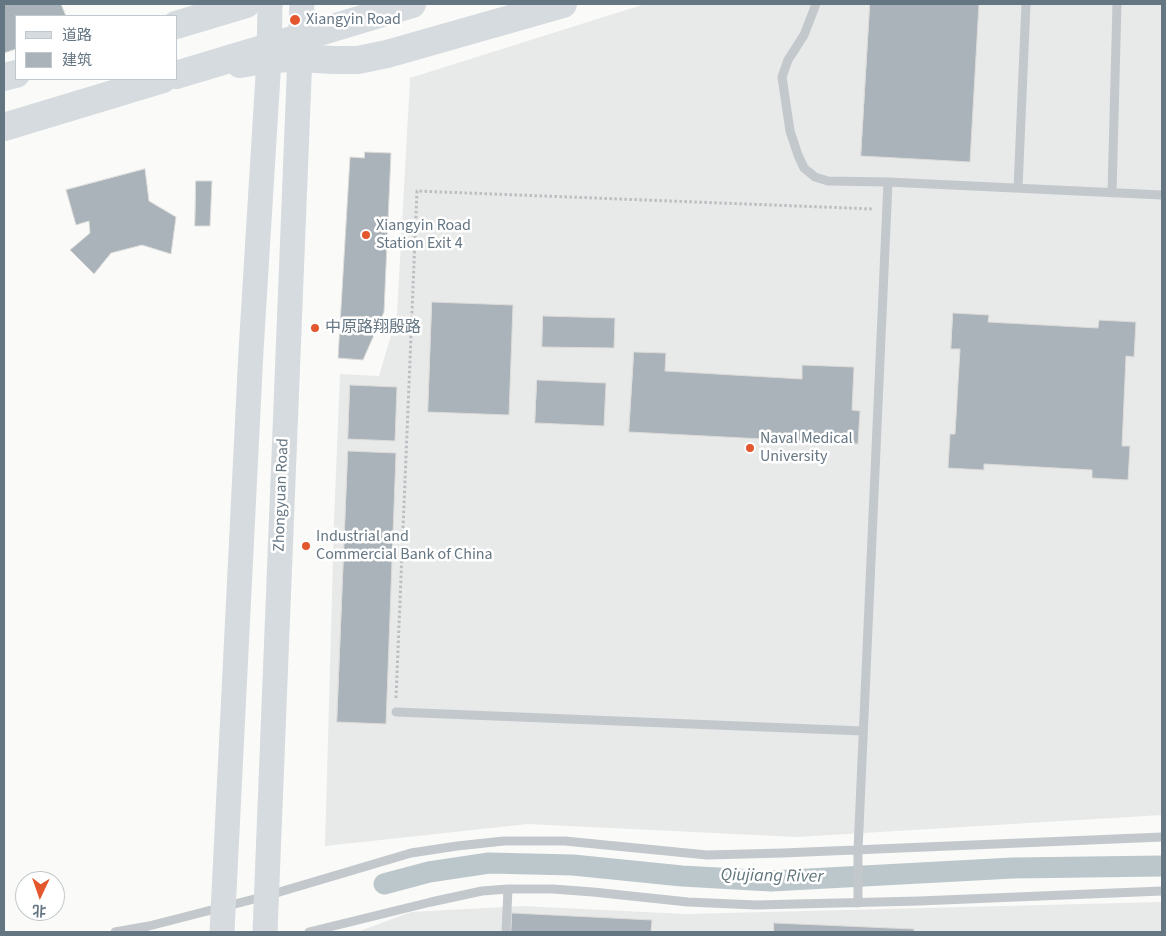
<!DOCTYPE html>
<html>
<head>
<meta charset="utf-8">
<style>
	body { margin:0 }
	#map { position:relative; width:1166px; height:936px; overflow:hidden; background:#fafaf8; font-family:"Source Sans 3","Noto Sans SC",sans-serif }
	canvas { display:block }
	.frame { position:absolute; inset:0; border:5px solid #657683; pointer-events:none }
	.legend { position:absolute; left:15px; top:15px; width:162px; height:65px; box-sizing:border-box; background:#fff; border:1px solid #c1c8cd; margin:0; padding:6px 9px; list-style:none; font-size:15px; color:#657683 }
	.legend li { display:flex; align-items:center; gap:10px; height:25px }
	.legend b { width:25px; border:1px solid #c1c8cd }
	.north { position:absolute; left:15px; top:871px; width:50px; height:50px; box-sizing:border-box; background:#fff; border:1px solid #c1c8cd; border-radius:50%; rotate:183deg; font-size:14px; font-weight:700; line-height:20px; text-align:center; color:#657683 }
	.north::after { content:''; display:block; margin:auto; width:18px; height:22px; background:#e4572e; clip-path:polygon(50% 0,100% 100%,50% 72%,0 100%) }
</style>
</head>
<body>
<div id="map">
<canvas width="1166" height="936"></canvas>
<div class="frame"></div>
<ul class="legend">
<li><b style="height:6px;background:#d6dbdf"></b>道路</li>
<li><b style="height:14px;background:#aab3b9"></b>建筑</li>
</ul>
<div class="north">北</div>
</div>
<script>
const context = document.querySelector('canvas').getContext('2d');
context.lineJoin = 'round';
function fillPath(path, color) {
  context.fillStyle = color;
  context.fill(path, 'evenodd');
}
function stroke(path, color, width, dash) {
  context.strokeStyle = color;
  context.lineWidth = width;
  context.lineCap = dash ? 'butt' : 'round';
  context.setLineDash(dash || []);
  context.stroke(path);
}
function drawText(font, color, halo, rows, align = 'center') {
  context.font = font + ' "Source Sans 3","Noto Sans SC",sans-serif';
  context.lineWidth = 5;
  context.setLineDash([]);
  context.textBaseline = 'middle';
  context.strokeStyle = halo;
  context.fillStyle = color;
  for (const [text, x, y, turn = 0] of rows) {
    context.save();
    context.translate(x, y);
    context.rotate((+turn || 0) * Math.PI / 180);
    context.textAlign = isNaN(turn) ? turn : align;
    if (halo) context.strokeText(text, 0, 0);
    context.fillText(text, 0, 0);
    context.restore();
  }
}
const built = new Path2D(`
	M645,4h517v811l-365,22 -269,-13 -203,22 9,-325 6,-147 39,2 18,-61 13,-237z
	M1162,902v30h-805l54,-20 111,-6 164,8z`);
const canal = new Path2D(`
	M384,884l45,-12 60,-9 84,2 109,11 89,5 242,-13 149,-2`);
const building = new Path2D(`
	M4,4h57l5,12h-50v33l-12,4z
	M870,4h109l-9,158 -109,-6z
	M365,152l26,1 -7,159 -21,48 -25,-2 12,-201 14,1z
	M145,169l4,32 27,16 -5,37 -29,-9 -31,8 -17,21 -24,-24 20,-17 -1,-12 -13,4 -10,-35z
	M196,181h16l-2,45h-15z
	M432,302l81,3 -4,110 -81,-3z
	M953,313l36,2 -1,7 110,6 1,-8 37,2 -2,35 -8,-1 -4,90h8l-2,34 -36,-2v-8l-108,-6v6l-36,-2 2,-34h5l5,-85h-9z
	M543,316l72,2 -1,30 -72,-1z
	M634,352l32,1 -1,18 137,8v-14l52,2 -2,43 8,1 -2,33 -229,-12z
	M537,380l69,3 -2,43 -69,-3z
	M350,385l47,2 -2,54 -47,-2z
	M348,451l48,2 -10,271 -49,-2z
	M512,913l140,7 -1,12h-140z
	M774,923l140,6v3h-140z`);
const path = new Path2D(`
	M396,698l21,-507 456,18`);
const service = new Path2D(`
	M816,4l-12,31 -16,25 -6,17 8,54 8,24 6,13 11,9 13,4 60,1 274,13
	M1018,188l8,-184
	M1112,193l5,-189
	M396,712l467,19
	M858,903v-53l30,-668
	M115,932l34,-6 117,-30 145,-43 46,-7 47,-5h61l142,14 76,-2 379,-16
	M309,932l122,-30 51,-11 26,-2h45l40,3 95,10 68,3 163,-4 243,-10
	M506,932l2,-43`);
const secondary = new Path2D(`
	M222,932l29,-581 18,-292 1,-55
	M265,932l37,-928`);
const primary = new Path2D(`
	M240,64l29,-5 31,-1 32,2h26l29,-6 176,-50`);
const trunk = new Path2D(`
	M176,25l70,-21
	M176,75l236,-71
	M4,77l12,-3
	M4,127l159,-48`);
const markers = [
	[295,20,6,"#e4572e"],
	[366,235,5,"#e4572e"],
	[315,328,5,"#e4572e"],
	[750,448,5,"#e4572e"],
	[306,546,5,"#e4572e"]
];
const poiNames = [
	["Xiangyin Road",306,20],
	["Xiangyin Road",376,226],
	["Station Exit 4",376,244],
	["中原路翔殷路",325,328],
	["Naval Medical",760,439],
	["University",760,457],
	["Industrial and",316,537],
	["Commercial Bank of China",316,555]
];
const streetNames = [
	["Zhongyuan Road",282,495,-88]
];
const waterNames = [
	["Qiujiang River",772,877,1]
];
fillPath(built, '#e8e9e9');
stroke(canal, '#bbc7cb', 21);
fillPath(building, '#aab3b9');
stroke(building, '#dcdcda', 1);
stroke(path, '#bbbfc2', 3, [2.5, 2.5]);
stroke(service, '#c3c8cc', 9);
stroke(secondary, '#d6dbdf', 25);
stroke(primary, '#d6dbdf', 28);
stroke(trunk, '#d6dbdf', 28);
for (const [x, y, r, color] of markers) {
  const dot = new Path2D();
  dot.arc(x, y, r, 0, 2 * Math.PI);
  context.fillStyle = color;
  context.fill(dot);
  stroke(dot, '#fff', 2);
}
drawText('16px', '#657683', '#fff', poiNames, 'left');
drawText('16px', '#657683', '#fff', streetNames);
drawText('italic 18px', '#60757c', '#fff', waterNames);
</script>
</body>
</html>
